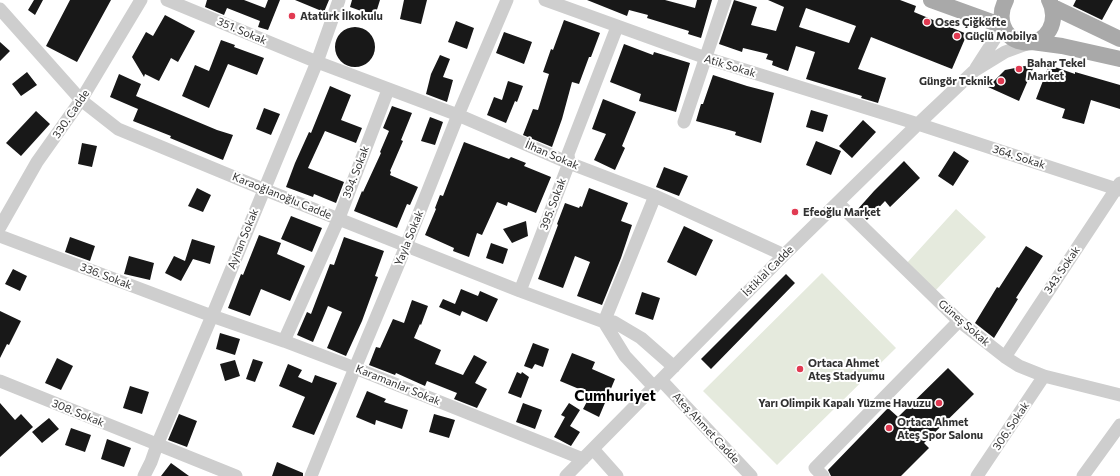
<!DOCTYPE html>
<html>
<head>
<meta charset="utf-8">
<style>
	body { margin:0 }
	canvas { display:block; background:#fff }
</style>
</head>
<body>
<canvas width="1120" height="476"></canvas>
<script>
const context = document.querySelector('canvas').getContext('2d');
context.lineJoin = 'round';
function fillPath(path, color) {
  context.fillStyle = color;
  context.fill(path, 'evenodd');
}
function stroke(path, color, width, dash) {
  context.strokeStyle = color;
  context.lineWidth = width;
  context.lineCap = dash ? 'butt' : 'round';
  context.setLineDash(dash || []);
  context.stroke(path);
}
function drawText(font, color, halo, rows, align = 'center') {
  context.font = font + ' Commissioner,sans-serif';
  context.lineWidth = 4;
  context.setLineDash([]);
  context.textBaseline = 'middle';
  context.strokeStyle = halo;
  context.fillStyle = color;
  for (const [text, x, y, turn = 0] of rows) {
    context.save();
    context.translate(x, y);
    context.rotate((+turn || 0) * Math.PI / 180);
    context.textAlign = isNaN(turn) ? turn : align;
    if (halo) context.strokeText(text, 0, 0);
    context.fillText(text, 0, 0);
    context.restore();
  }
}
const green = new Path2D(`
	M956,209l30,28 -51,54 -29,-27z
	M822,273l74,75 -119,117 -74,-74z`);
const building = new Path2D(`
	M34,0h9l-8,15 -7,-5z
	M70,0h41l-34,62 -31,-16z
	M207,0h37l21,8 3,-8h12l-12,30 -10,-3 2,-6 -33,-13 -3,7 -19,-8z
	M295,0h34l-5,12z
	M352,0h28l-5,16 -25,-9z
	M404,0h23l-6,24 -21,-5z
	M587,0h78l30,8 2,-8h15l-11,38 -13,-4 1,-3 -42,-13 1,-3 -19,-5 -2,6z
	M734,0l23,7 -6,18 25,6 8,-24 -16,-7h132l16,6 -2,6 53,22 -15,35 -81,-32 -13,32 28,9 -8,25 -17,-5 1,-2 -56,-17 9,-27 -19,-6 -8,25 -16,-6 1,-4 -7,-2 2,-5 -25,-6 -1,4 -23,-8zM806,8l50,18 -7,17 -50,-16z
	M1076,0h37l-11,20 -29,-14z
	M165,15l30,16 -17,31 -7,-4 -12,23 -14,-7 -1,3 -12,-20 14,-25 7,4z
	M564,20l36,13 -9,24h-2l-10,27 -7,-2 -10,37 -10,28 -29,-12 10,-26 5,1 11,-36 -6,-2 8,-23 2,1z
	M456,21l18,7 -7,21 -19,-7z
	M335 47a20 20 0 1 1 40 0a20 20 0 1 1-40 0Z
	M504,32l28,10 -8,22 -28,-11z
	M221,40l14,5 -1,2 30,11 -7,17 -29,-11 -19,44 -27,-12 13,-31 14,6z
	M0,42l10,9 -10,10z
	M624,44l29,11 1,-3 36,11 -14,49 -37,-11 2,-7 -31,-12z
	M440,55l10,4 -7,18 10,3 -6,22 -21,-8 5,-20z
	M1035,64l-16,37 -31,-14 17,-17z
	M1049,65l26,9v-2l45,13v24l-29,-9 -7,24 -22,-6 3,-9 -29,-10z
	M27,72l10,13 -16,11 -9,-12z
	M119,74l22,10 -5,12 81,34 16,5 -10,25 -53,-22 1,-2 -38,-15 5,-12 -28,-12z
	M713,75l34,11 27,7 -13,50 -26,-8 1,-3 -40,-11 5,-17h2z
	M508,81l15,5 -6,16 -2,-1 -9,22 -19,-8 7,-18 8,3z
	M330,86l21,9 -10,25 21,8 -6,15 -31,-12 -17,37 36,14 -8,21 -22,-9 -1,3 -27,-10 9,-24 14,-31 2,1z
	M603,99l33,13 -14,34 3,2 -10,22 -21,-10 12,-26 -14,-5z
	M392,106l20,7 -11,27 2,1 -13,30 1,1 -1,3 28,12 -8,18 -3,-1 -10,24 -43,-17 8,-20 1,1 18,-39 -1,-1 9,-21 -6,-3z
	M264,108l16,6 -9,21 -15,-6z
	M811,110l17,5 -5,17 -17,-5z
	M36,111l14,13 -29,32 -15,-13z
	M430,117l13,5 -8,23 -14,-4z
	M863,120l13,12 -24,26 -13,-12z
	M816,141l25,10 -10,24 -25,-10z
	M464,142l45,17 2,-2 15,6 -2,3 27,11 -15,36 -28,-11 -1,4 -10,-4 -15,33 -5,-2 -8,24 -16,-6 1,-3 -29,-13 11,-26 -1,-1 5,-13 3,1z
	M82,143l15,3 -5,21 -14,-3z
	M954,151l15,10 -16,25 -15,-10z
	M904,161l16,17 -30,29 -5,-6 -18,19 -10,-10 17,-19z
	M664,167l24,9 -9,20 -23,-9z
	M197,188l14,7 -8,17 -15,-6z
	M589,188l39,15 -7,18 11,4 -11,33 -19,47 -25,-9 13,-34 -15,-6 -12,32 -25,-9 20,-54 -1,-1 8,-21 14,5 1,-2 2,1z
	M291,216l31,12 -10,24 -31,-13z
	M526,221l2,15 -16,7 -9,-14z
	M684,226l29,14 -17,36 -29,-14z
	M259,235l22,8 -4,11 28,12 -15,35 -29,-12 -11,27 -22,-8 13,-34 2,1z
	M70,237l25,9 -5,15 -25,-9z
	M344,237l40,14 -9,25 3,1 -16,44 -16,35 -19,-8 15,-36 -14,-6 -15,36 -16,-7 10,-23 4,2 19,-50 4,1z
	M192,239l23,7 -5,18 -17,-5 -12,22 -16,-8 9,-17 11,5z
	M491,243l17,6 -5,15 -17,-6z
	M1026,246l17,10 -27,42 2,1 -24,39 -19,-15 22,-36 2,1z
	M129,256l25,7 -4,17 -26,-6z
	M13,269l14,7 -7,15 -15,-7z
	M786,274l9,9 -84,86 -10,-10z
	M461,289l17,7 2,-5 18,8 -11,23 -25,-11 -2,5 -21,-9 4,-8 12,5z
	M642,292l18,6 -7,22 -18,-6z
	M412,300l16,6 -7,19 -1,-1 -6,14 27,12 -6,14 28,11 11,-20 13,7 -12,21 12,6 -10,19 -23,-9 3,-6 -30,-12 -2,5 -29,-13 -1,2 -26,-10 7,-18 4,1 13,-29 11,4z
	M0,311l21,10 -12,24 -2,-1 -7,14z
	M220,333l20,6 -5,16 -19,-6z
	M533,343l16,6 -6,18 -8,-3 -3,5 -8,-3z
	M572,353l23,9 -3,7 23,10 -16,38 -16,-8 8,-15 -31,-13z
	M57,358l16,8 -12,24 -16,-7z
	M253,359l10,3 -8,20 -9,-3z
	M235,360l5,16 -15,5 -5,-17z
	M288,364l14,6 -4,7 14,6 3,-8 22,8 -23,52 -22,-8 13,-30 -26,-11z
	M948,368l26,26 -50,49 5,5 -28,28h-70l-3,-6 60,-62 10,9z
	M517,372l4,2 1,-2 7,5 -8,21 -13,-5z
	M130,386l19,6 -7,22 -19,-6z
	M367,391l19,8 -2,3 24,8 -6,19 -26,-9 -1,5 -19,-8z
	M0,403l15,17 6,-6 12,13 -33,30z
	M523,403l19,7 -7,19 -19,-7z
	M569,403l11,7 -10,16 10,6 -9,14 -17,-9 11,-20 -4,-2z
	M179,414l18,7 -10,26 -19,-7z
	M434,414l21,6 -6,18 -20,-6z
	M49,418l10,11 -17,14 -10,-11z
	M71,428l20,7 -6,17 -20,-7z
	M107,439l24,9 -7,19 -23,-8z
	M277,462l26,11v3h-31z
	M171,463l18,13h-28z`);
const minor = new Path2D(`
	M167,0l150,62 141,53 111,48 86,33 129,59
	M545,0l161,58 212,66 202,66
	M0,9l81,91 37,29 145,60 257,102 84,31h10l27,16 33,29
	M976,68l27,-42
	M684,122l41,-122
	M838,203l121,118 46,36 14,9 25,10 76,19
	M0,227l37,-65 44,-62 60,-100
	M0,236l212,80 72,25 71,27 228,91
	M520,291l49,-128 -1,-9 49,-127
	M604,322l51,-126
	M604,322l21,34 29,31
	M284,341l55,-123 49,-128
	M1005,357l115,-174
	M661,380l90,96
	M0,381l236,95
	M593,449l24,27
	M144,476l7,-14 6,-17 55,-129 105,-254 22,-62
	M311,476l44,-108 51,-122 52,-131 49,-115
	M566,476l218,-221 134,-131 56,-53 31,-19 27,-10
	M823,476l-8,-8 144,-147
	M977,476l67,-100
	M1083,476l37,-51`);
const major = new Path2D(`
	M931,0l72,26
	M1006,0c-9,16 -4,38 16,42 26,4 38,-22 27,-42
	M1053,7l67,32
	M1032,42l30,4 58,13`);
const markers = [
	[292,16,4,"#e13a52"],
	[927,22,4,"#e13a52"],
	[957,36,4,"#e13a52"],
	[1019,69,4,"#e13a52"],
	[1001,81,4,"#e13a52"],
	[795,212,4,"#e13a52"],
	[800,369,4,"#e13a52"],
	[939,403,4,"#e13a52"],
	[889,428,4,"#e13a52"]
];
const poiNames = [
	["Atatürk İlkokulu",300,16],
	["Oses Çiğköfte",935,22],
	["Güçlü Mobilya",965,36],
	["Bahar Tekel",1027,63],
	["Market",1027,76],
	["Güngör Teknik",993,81,"right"],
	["Efeoğlu Market",803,212],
	["Ortaca Ahmet",808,363],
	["Ateş Stadyumu",808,376],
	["Yarı Olimpik Kapalı Yüzme Havuzu",931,403,"right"],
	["Ortaca Ahmet",897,422],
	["Ateş Spor Salonu",897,435]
];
const streetNames = [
	["351. Sokak",242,31,23],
	["Atik Sokak",730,66,17],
	["330. Cadde",71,114,-56],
	["İlhan Sokak",552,155,23],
	["364. Sokak",1019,157,18],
	["394. Sokak",356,172,-69],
	["Karaoğlanoğlu Cadde",282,196,22],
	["395. Sokak",553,204,-69],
	["Yayla Sokak",409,238,-68],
	["Ayhan Sokak",243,239,-68],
	["343. Sokak",1062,270,-56],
	["İstiklal Cadde",768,271,-45],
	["336. Sokak",106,276,21],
	["Güneş Sokak",964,323,41],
	["Karamanlar Sokak",398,385,22],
	["308. Sokak",78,413,22],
	["306. Sokak",1011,426,-56],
	["Ateş Ahmet Cadde",706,428,47]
];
const districtNames = [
	["Cumhuriyet",615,396]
];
fillPath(green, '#e5eadd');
fillPath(building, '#181818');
stroke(minor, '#cecece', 13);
stroke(major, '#a9a9a9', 16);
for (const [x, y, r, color] of markers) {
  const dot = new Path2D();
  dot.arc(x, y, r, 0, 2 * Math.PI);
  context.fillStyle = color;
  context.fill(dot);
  stroke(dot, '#fff', 1.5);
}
drawText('bold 11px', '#313131', '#fff', poiNames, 'left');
drawText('11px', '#313131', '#fff', streetNames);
drawText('bold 15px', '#000', '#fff', districtNames);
</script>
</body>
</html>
